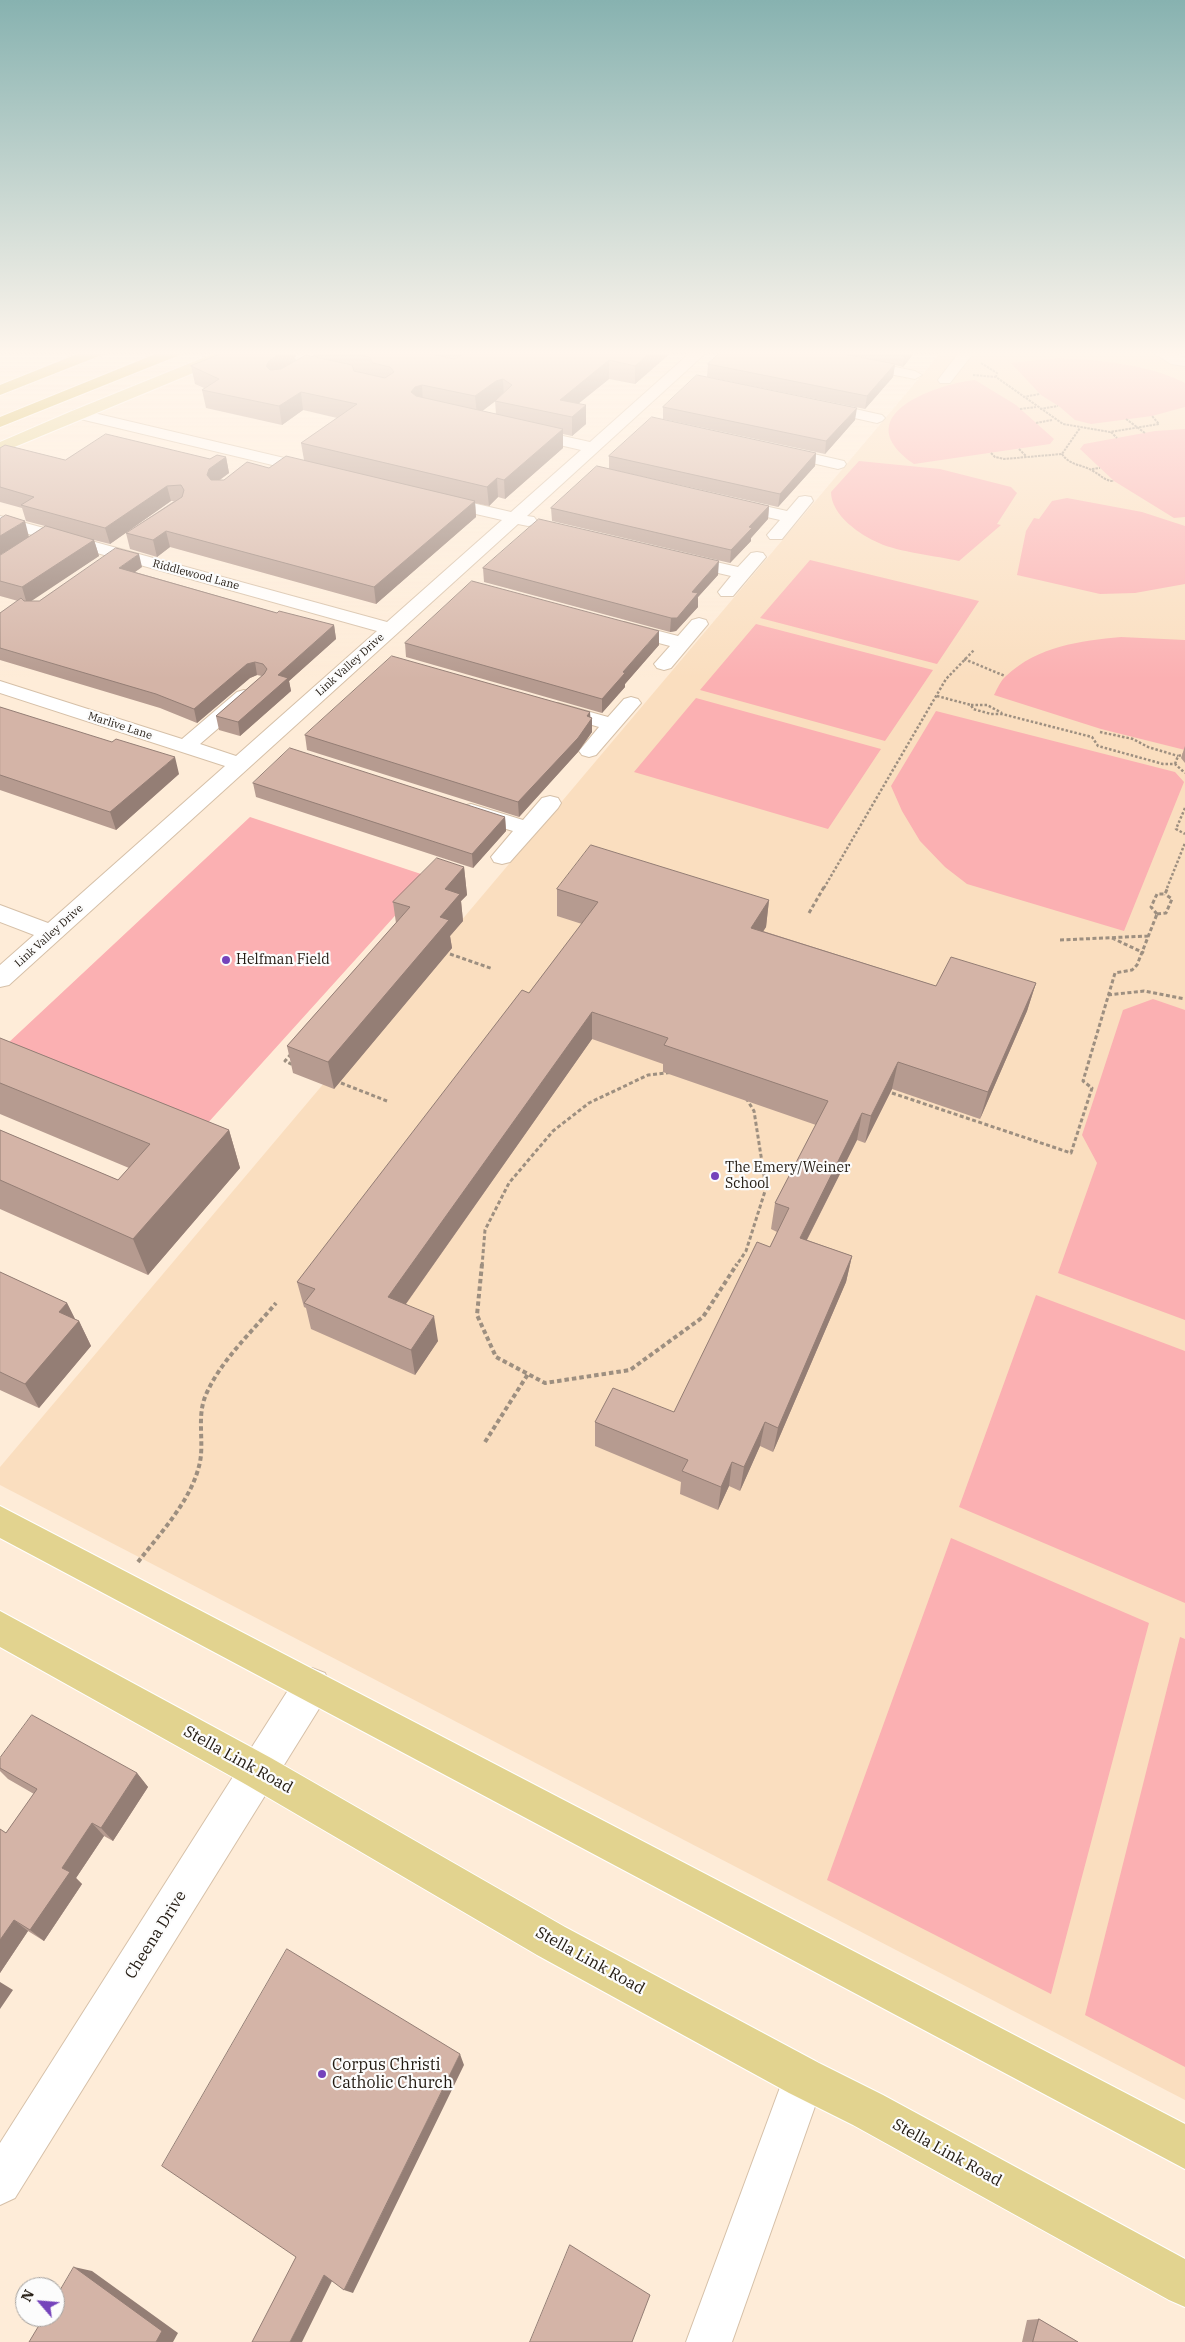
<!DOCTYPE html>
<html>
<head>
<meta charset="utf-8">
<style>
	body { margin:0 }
	#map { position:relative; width:1185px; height:2342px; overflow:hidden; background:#feecd8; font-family:"IBM Plex Serif",serif }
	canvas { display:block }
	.north { position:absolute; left:15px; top:2277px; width:50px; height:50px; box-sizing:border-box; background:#fcfcfc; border:1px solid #a4a19e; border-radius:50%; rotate:297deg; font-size:14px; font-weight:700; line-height:20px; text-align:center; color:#211910 }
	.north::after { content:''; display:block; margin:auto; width:18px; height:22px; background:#7543bb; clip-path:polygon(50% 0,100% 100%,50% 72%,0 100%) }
</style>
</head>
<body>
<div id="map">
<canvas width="1185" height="2342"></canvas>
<div class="north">N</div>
</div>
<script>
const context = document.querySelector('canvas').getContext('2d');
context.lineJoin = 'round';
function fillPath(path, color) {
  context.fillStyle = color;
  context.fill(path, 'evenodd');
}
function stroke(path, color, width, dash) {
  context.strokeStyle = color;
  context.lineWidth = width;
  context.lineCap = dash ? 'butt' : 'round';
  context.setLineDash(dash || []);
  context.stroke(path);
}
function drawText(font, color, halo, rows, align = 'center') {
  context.font = font + ' "IBM Plex Serif",serif';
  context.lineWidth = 4.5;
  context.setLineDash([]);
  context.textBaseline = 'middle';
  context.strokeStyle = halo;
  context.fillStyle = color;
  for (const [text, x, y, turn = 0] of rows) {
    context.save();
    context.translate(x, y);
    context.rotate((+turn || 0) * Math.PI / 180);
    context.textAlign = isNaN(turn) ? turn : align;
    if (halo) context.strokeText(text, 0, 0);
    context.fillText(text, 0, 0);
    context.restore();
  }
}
const built = new Path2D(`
	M942,351h202l41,14v1735l-1185,-615v-18z`);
const green = new Path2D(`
	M1058,358c42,2 89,6 127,25v24l-33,9 -61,8 -16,-4 -15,-13 -19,-12 -30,-32z
	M975,380l41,25 38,34 -4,5 -136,20c-68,-47 18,-79 61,-84z
	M1185,429v88l-11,1 -60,-37 -34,-32 4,-5 71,-13z
	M859,461l81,8 71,18 6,6 -20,31 4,1 -42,36c-22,-5 -61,-9 -80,-18 -19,-8 -48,-28 -48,-51z
	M1067,498l75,14 43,14v58l-50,9 -35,1 -83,-19 9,-44 8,-13 5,1 13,-18z
	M810,560l169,41 -42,63 -177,-46z
	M756,624l177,46 -48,71 -185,-51z
	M1121,637l64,3v110l-84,-21 -107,-34c3,-6 7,-15 12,-19 32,-30 74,-35 115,-39z
	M696,698l185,51 -53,80 -194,-57z
	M936,711l239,61 9,10 -60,149 -157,-47 -22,-17 -25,-26 -18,-30 -11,-25z
	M250,817l180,60 -224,248 -199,-81z
	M1153,999l32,11v310l-127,-47 39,-110 -15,-28 41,-125z
	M1036,1295l149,56v252l-226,-96z
	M951,1538l198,85 -98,371 -224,-114z
	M1180,1637l5,2v428l-100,-52z`);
const pathFar3 = new Path2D(`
	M981,363l16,10 -1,4 67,47 47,8 49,-8 -7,-8
	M973,375l23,2
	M1023,397l17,-3
	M1020,409l16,-2
	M1040,409l18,-3
	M1126,419l19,14
	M1036,423l16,-3
	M1111,432l6,6
	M1019,449l7,7
	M991,453l4,4 9,2 58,-5 18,-26
	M1062,454c8,12 20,10 31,17 8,4 11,10 21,10
	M1092,469l8,-1`);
const pathFar2 = new Path2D(`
	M964,659l41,17
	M937,696l34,9 2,4 18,5h11l90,23 6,9 65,18h12l10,9
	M971,705h16l15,8
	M1100,732l33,7 15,8 30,9
	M1175,764l3,-8 7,-2
	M1185,808l-9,21 9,5
	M824,888l122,-209 28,-29
	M1167,888l18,-45`);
const pathFar1 = new Path2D(`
	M809,913l15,-26
	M1157,914l-6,-7 6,-13h8l3,-7
	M1157,914l9,-1 6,-14 -7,-5
	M1112,938l32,15
	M1060,940l88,-4
	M450,954l43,15
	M1108,995l36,-4 41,8
	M291,1054l-6,7 8,4
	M341,1083l46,18
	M892,1093l179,60 21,-65 -9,-7 32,-108 17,-3 5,-5 20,-51
	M482,1266l3,-36 24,-47 44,-52 36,-28 59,-28 53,-6 37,16 16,26 12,77 -20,63 -10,15`);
const path = new Path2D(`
	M482,1264l-5,51 19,42 49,26 85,-13 73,-53 34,-53
	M485,1442l43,-68
	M138,1562c23,-30 54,-62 62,-100 4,-21 -3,-44 5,-65 14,-35 47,-65 71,-94`);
const minor = new Path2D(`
	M300,351h28l25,6 2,3 -7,4 -46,-10z
	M692,351h16l-181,165 7,1 3,4 -3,4 -6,1 -10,-2 -509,461 -9,2v-22l34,-30 -34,-13v-17l48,18 177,-157 -225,-73v-12l182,58 55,-47 7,-2 7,2 3,4 -3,4 -51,44 36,12 141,-125 -377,-105v-10l387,106 115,-102 -70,-16 -2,-4 2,-4 6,-1 73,17 70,-62 -60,-14 -2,-3 2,-3 6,-2 63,14z
	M785,351h31l99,20 7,4 -7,4 -123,-24z
	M960,351h15l-25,32h-10l-2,-3z
	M1151,351h18l16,7v8l-14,-2z
	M819,401l63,14 3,3 -3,3 -5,2 -63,-14 -3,-3 3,-3z
	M77,409l237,56 6,2 2,3 -2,3 -6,2 -242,-58 -3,-3 3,-3z
	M779,446l65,15 2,3 -2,3 -6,2 -65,-15 -2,-3 2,-3z
	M805,496l6,1 2,4 -31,38h-12l-3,-4 13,-15 -53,-12 -2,-4 2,-4 6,-1 54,12 12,-14z
	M757,552l6,1 3,4 -33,39h-12l-3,-4 13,-16 -56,-13 -3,-4 3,-4 6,-1 57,13 13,-14z
	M699,618l7,2 2,4 -37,44 -7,2 -7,-2 -3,-4 16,-18 -53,-14 -2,-4 2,-4 7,-2 54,14 14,-16z
	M631,697l7,2 3,4 -45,52 -7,2 -7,-2 -3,-4 20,-24 -48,-14 -3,-4 3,-4 7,-2 50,14 16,-18z
	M550,796l8,2 3,5 -3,5 -48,54 -8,2 -8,-2 -3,-5 22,-26 -50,-15 -3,-5 3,-5 8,-2 52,16 19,-22z
	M312,1668l13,5 5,13 -5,13 -310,499 -15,7v-62l299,-470z
	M804,2057l15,6 6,15 -93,264h-46l103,-279z`);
const major = new Path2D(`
	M220,351h21l-2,3 -239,99v-11l72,-31z
	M0,1506l1185,618v45l-1185,-631z
	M0,1611l271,147 294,169 254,136 64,32 302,164v48l-16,-7 -316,-175 -64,-32 -252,-138 -292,-171 -245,-137z`);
const highway = new Path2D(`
	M85,351h21l-2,3 -104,41v-10z
	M163,351h21l-2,3 -182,73v-10z`);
const wall = new Path2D(`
	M310,351h363l-38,33 -26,-5 -31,25 8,20 -14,12 -9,-2v14l-58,51 -7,-2 -9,9 -14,-3 1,14 -100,87 -206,-57 -13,10 -27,-8 -4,-16 48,-32h-3l-61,43 -16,-4 5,16 -69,45h9l103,-34 -7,5 142,41 57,12 2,14 -47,42 2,10 -51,45 -21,-6 -3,-14 46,-40 -5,-1 -7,3 -53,45 -37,-15 -160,-48v-47l18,-12 -18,-5v-77l29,18 16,-11 -19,-5 -4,-13 -22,-6v-54l65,12 145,-1 16,-2 3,16 -9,7h4l45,-12 35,-8 -3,-17 36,-25 -34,-8 -21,15 -76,-17 -4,-18 2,-2 -9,-4 -4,-18 105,-5 17,-4v-2zM497,399l-2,2 1,13 -14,-3zM25,539l-23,15 -2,1z
	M722,351h194l-13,16 -8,-2 -2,12 -28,32 -158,-32 1,-13z
	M663,407l192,13 -30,34 -162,-35z
	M816,453l-1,13 -37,41 -169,-38v-13z
	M769,506l-1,13 -17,19v3l-21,22 -178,-42 -1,-13z
	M483,568l235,7 -20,22v10l-22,24 -6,1 -186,-50z
	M405,643l254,2 -34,39v3l-23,26 -196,-56z
	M0,707l179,67 -63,56 -116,-40z
	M590,712l2,20 -14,20 -59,65 -212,-67 -2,-15z
	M1185,746v17l-4,-5z
	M253,783l252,34 1,14 -33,37 -217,-71z
	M464,867l3,28 -6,6 2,20 -13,15 2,12 -118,141 -41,-16 -6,-27 109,-123 -3,-21z
	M557,889l212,11 -3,27 -3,4 173,55 100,-3 -9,28 -47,108 -88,-30 -27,54 -8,-3 -50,100 45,16 -6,26 -73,170 -13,-6 -20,45 -11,-5 -11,24 -38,-16 1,-12 -86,-36v-24l79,-10 96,-165 7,-15 -6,-3 4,-26 41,-78 -153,-53v-8l-71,-25 -186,265 32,37 -23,34 -104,-46 -5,-21 -2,-1 -7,-25 232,-289 53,-69 -25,-8z
	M0,1038l229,92 11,38 -92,107 -148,-66v-79l118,50 11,-12 -129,-54z
	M0,1272l67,31 8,16 4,2 12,25 -52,62 -39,-18z
	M0,1758l137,15 11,14 -35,54 -9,-5 -28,42 6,6 -38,57 -16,-10 -28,42v-144l6,4 28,-39 -26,-15 -8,-8z
	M1039,2319l39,23h-56l5,-22z`);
const shadedWall = new Path2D(`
	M283,351h12l1,12 -25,16 -5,-13 3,-5z
	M652,351h21l-38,33v-18z
	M907,351h9l-13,16 1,-13z
	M609,360v19l-46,37 -3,-16z
	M895,364l-2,13 -28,32 2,-13z
	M503,379l1,18 -7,3 -20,15 -2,-19 21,-15z
	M422,385l1,18 -12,-11 4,-5z
	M301,392l2,18 -21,15 -3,-19z
	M586,405v19l-14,12v-19z
	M857,408l-2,12 -30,34 1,-13z
	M563,429v19l-58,51 -1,-19z
	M816,453l-1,13 -37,41 2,-13z
	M226,457l3,16 -17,12 -5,-10 2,-6z
	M497,478l1,19 -9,9 -2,-19z
	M167,486l4,15 -61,43 -5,-16z
	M475,501l1,16 -100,87 -2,-17z
	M769,506l-1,13 -17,19v3l-21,22 1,-13 18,-23z
	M25,521l4,16 -29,18v-19z
	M166,531l4,16 -13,10 -4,-17z
	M94,540l5,16 -72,48 -5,-17z
	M139,554l3,13 -20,14 -3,-13z
	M719,561l-1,14 -20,22v10l-22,24 -6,1 1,-14 21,-26z
	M334,625l2,14 -47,42 2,10 -51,45 -2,-14 40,-47z
	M659,631v14l-34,39v3l-23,26v-14l21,-27z
	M255,662l2,13 -7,3 -53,45 -3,-14 53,-45z
	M590,712v9l2,-3v14l-14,20 -59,65 -1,-15z
	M175,757l4,17 -63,56 -6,-18z
	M505,817l1,14 -33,37 -1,-14z
	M464,867l3,28 -6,6 2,20 -13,15 2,12 -118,141 -6,-27 112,-145 5,-28z
	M769,900l-3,27 -18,28 3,-27z
	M1036,983l-9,28 -47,108 8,-27z
	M592,1012v27l-199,283 -5,-25z
	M898,1062l-6,27 -27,54 6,-27z
	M862,1113l-5,27 -62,123 5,-25z
	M229,1130l11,38 -92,107 -15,-36z
	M852,1256l-6,26 -73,170 5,-24z
	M67,1303l10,20 2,-2 12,25 -52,62 -14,-24 34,-72z
	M434,1316l4,25 -23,34 -4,-25z
	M765,1422l-5,24 -20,45 4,-24z
	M732,1462l-3,24 -11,24 3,-23z
	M137,1773l11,14 -35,54 -12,-13z
	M92,1823l12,13 -28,42 6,6 -38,57 -14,-11 32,-62z
	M14,1920l14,11 -28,42v-33z
	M0,1982l13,8 -13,19z
	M460,2054l4,11 -111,228 -9,-3z
	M74,2267l18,4 86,62 -5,9h-17z
	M324,2275l9,4 -31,63h-12z`);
const building = new Path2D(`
	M228,351h55l-14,10 -3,5 4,4 11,-1 25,-14 46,10 2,6 31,7 9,-6 -4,-5 -17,-4 -4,-6 -24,-6h73l36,8 10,-5 -3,-3h191l-17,15 -26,-6 -49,40 26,5 -14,12 -77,-16 17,-16 -9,-6 -7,2 -21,15 -53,-11 -7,2 -4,5 5,4 147,33 -59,51 -7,-2 -10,9 -186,-44 56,-39 -56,-12 -22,14 -77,-16 17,-11 -28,-13z
	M722,351h106l67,13 -28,32 -159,-32z
	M889,351h18l-3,3z
	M697,375l160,33 -31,33 -163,-34z
	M652,417l164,36 -36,41 -171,-38z
	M106,434l104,25 7,-4 9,2 -17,12 -2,6 4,5h13l23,-18 22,6 17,-12 189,45 -101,86 -208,-56 -13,9 -27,-7 56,-36 2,-7 -3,-5 -14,1 -62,42 -84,-23 13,-8 -34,-10v-39l5,-3 60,15z
	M597,466l172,40 -20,21 3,1 -21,22 -180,-42z
	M6,515l19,6 -25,15v-17z
	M539,519l180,42 -27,31 6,1 -21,25h-6l-188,-50z
	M46,526l48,14 -72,47 -22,-6v-26l2,-1z
	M116,548l23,6 -20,14 158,45 2,-2 55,14 -56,50 10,3 -50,44 -22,-6 48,-42 3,-5 -4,-5 -8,-2 -8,2 -53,45 -38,-15 -156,-46v-35l21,-15 3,3h15z
	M472,581l187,50 -36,41 2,1 -23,26 -197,-56z
	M392,656l198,56 -3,4 5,2 -14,20 -60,64 -213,-67z
	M0,707l112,35 4,-3 59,18 -65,55 -110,-37z
	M290,748l215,69 -33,37 -219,-71z
	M591,845l178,55 -18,28 185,58 15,-29 85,26 -48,109 -90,-30 -27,54 -9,-3 -62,125 52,18 -74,172 -13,-6 -21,45 -12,-5 -11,25 -39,-16 6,-11 -93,-38 18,-34 61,24 83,-170 13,5 19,-39 -14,-5 53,-102 -164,-56 4,-7 -76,-26 -204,285 46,19 -23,34 -107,-47 11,-14 -18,-7 225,-292 7,3 69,-91 -41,-13z
	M437,858l27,9 -19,22 15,5 -20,23 9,3 -121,142 -41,-16 123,-139 -17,-5z
	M0,1038l229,92 -96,109 -133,-59v-50l118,50 32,-36 -150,-61z
	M0,1272l67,31 -8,9 20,9 -54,63 -25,-12z
	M32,1715l105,58 -36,55 -9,-5 -30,45 8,4 -40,58 -16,-10 -14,20v-111l6,4 31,-44 -37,-21v-10z
	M287,1949l173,105 -116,236 -20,-15 -34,67h-38l44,-85 -134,-91z
	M570,2245l80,50 -18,47h-102z
	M74,2267l88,64 -6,11h-127l15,-25h11v-18z
	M1039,2319l39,23h-45z`);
const markers = [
	[226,960,5,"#7543bb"],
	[715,1176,5,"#7543bb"],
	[322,2074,5,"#7543bb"]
];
const farStreetnames = [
	["Riddlewood Lane",196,575,15],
	["Link Valley Drive",350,665,-42],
	["Marlive Lane",120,726,18],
	["Link Valley Drive",49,936,-42]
];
const poiNames = [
	["Helfman Field",236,960],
	["The Emery/Weiner",725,1168],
	["School",725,1184]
];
const nearStreetnames = [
	["Stella Link Road",238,1760,29],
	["Cheena Drive",156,1935,-58],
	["Stella Link Road",590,1961,29],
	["Stella Link Road",947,2153,29]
];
const nearPoinames = [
	["Corpus Christi",332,2065],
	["Catholic Church",332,2083]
];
fillPath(built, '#fadebf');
fillPath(green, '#fbb0b2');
stroke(minor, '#d6c0a8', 2);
stroke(major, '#fff', 2);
stroke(highway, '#fff', 2);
stroke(pathFar3, '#9d8f80', 2, [2.5, 1]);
stroke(pathFar2, '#9d8f80', 2.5, [2.5, 2]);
stroke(pathFar1, '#9d8f80', 3, [4, 2.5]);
stroke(path, '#9d8f80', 4, [4.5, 3]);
fillPath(minor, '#fff');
fillPath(major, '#e2d38f');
fillPath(highway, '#cfb545');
fillPath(wall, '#b69b90');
fillPath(shadedWall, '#947e75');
fillPath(building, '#d4b4a7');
stroke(building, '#947e75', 1);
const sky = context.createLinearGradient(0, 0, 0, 679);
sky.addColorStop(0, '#87b2b0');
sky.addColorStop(0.52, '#fff6ed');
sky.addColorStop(1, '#fff6ed00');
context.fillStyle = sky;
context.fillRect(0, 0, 1185, 679);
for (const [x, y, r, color] of markers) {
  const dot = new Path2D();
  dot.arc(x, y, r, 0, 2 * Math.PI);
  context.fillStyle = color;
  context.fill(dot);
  stroke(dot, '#fcfcfc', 2);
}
drawText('11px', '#211910', '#fcfcfc', farStreetnames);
drawText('14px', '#211910', '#fcfcfc', poiNames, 'left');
drawText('16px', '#211910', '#fcfcfc', nearStreetnames);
drawText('16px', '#211910', '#fcfcfc', nearPoinames, 'left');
</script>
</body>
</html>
